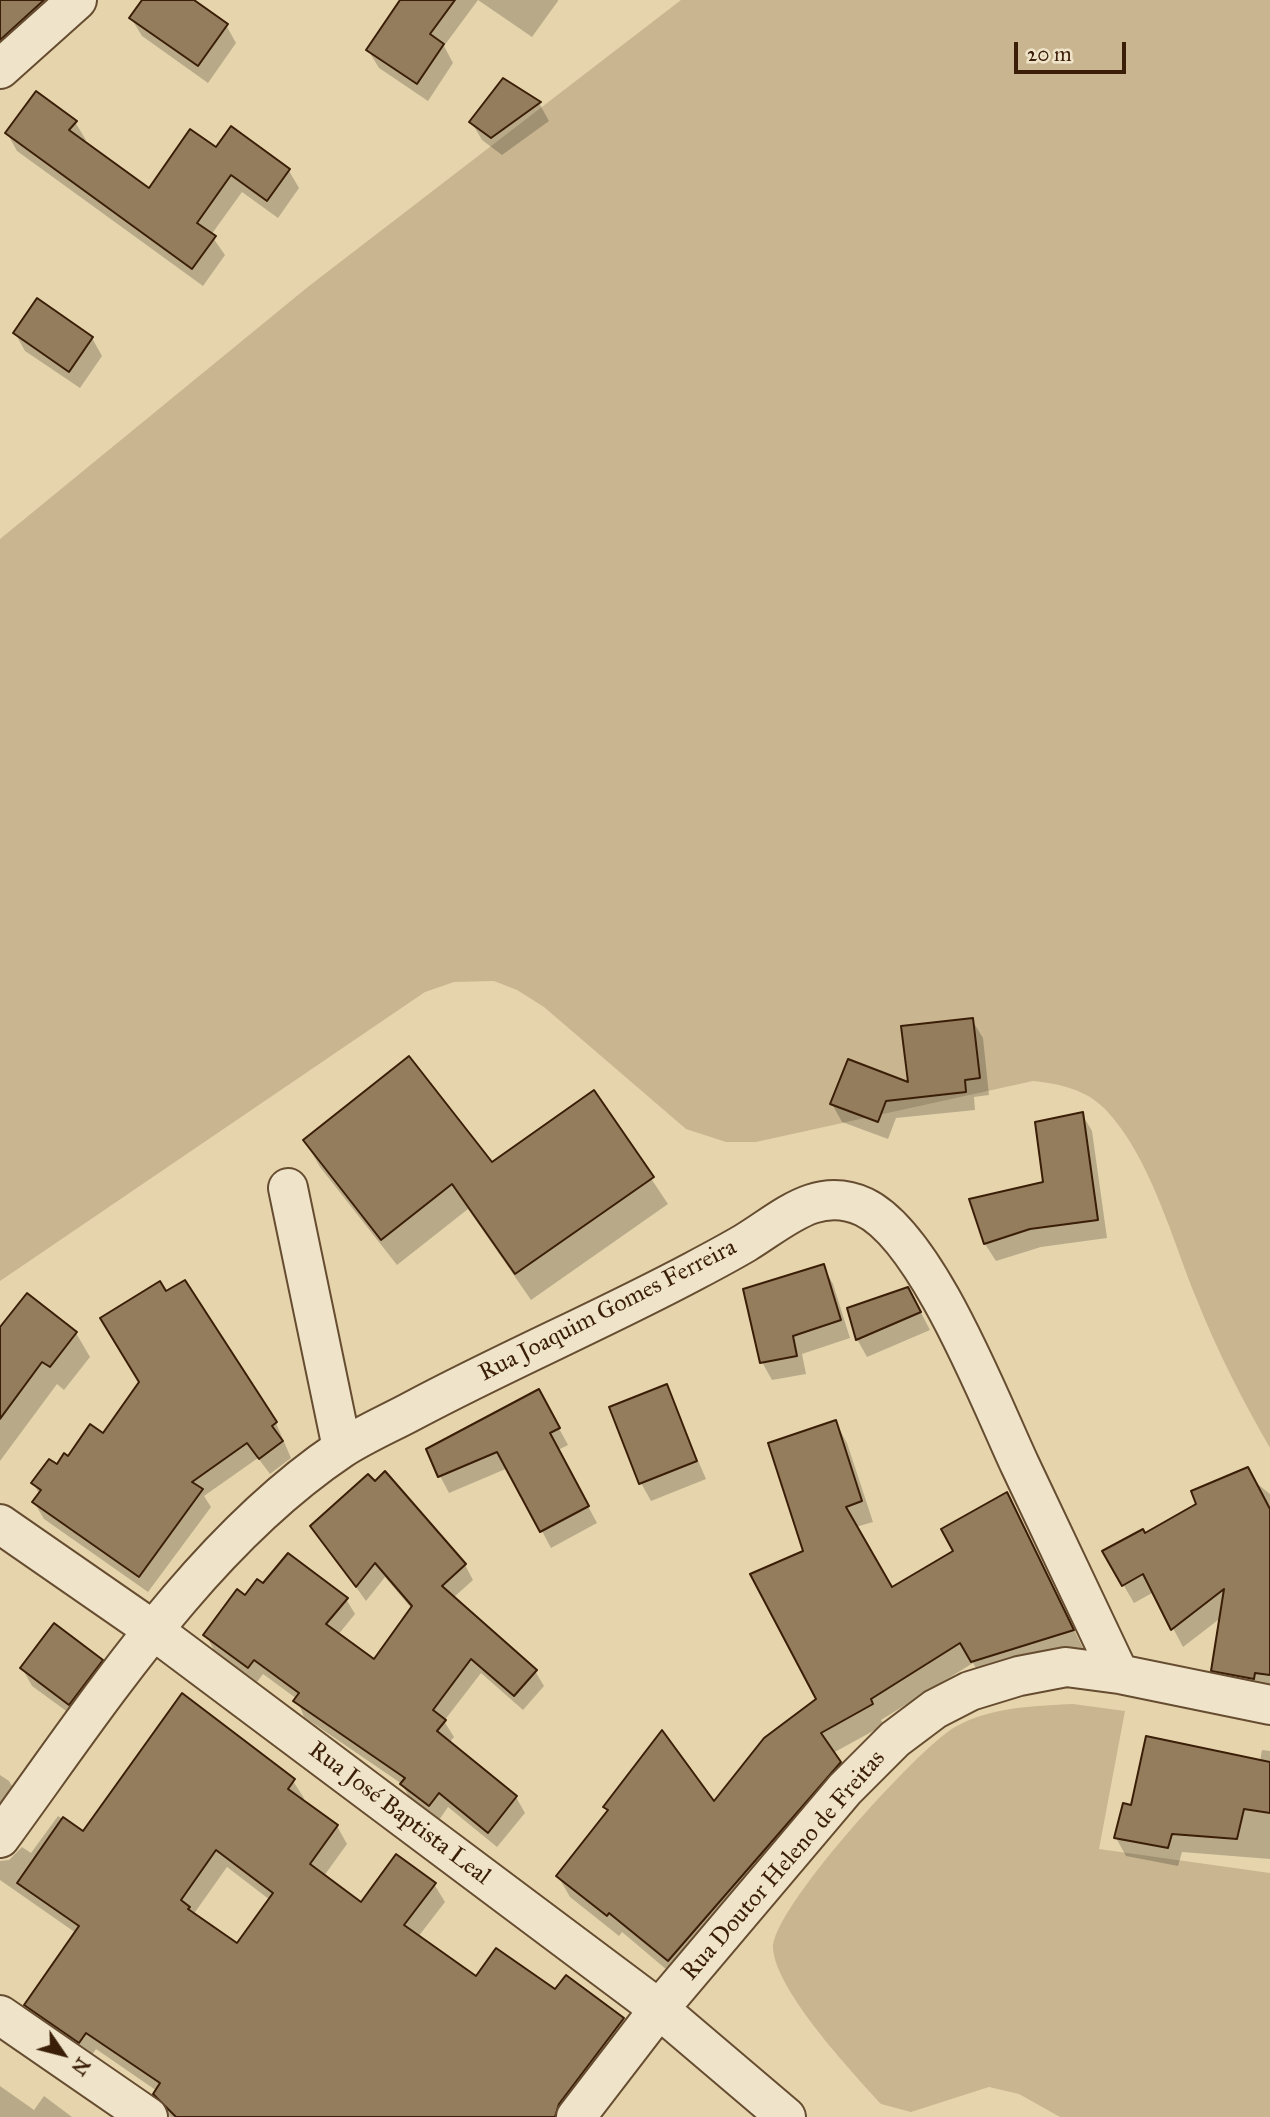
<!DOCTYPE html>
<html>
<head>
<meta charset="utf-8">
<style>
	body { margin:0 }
	#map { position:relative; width:1270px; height:2117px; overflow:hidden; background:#e6d5ac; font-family:"IM FELL Great Primer",serif }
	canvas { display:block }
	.north { position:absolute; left:28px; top:2019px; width:70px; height:70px; -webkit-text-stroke:5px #efe4c9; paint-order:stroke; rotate:125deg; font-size:19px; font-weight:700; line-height:28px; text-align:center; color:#3b1e07 }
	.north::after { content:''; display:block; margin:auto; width:24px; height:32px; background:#3b1e07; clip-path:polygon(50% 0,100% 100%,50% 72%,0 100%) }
	.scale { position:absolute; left:1014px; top:42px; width:112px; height:32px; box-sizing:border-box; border:4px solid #3b1e07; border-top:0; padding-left:9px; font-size:21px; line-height:24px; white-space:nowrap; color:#3b1e07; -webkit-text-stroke:5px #efe4c9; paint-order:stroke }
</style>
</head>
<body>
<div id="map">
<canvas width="1270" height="2117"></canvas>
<div class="north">N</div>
<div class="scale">20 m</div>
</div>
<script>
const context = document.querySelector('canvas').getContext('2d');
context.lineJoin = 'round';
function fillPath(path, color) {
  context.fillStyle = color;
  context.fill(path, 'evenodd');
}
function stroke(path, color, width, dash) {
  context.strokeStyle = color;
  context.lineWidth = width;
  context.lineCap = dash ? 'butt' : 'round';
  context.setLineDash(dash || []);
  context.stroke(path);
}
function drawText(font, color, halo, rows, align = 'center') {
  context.font = font + ' "IM FELL Great Primer",serif';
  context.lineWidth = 7;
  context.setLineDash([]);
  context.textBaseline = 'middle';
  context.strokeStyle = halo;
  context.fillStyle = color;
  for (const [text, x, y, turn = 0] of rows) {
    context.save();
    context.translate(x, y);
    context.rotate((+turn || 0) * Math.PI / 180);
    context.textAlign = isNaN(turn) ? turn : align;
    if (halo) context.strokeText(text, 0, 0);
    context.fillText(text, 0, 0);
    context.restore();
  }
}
const green = new Path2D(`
	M681,0h589v1448c-27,-47 -53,-97 -73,-148 -25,-60 -46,-143 -92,-191 -20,-20 -45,-25 -72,-28l-277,61h-30l-40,-13 -142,-122 -27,-17 -23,-9 -40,1 -29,10 -425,289v-742l309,-253z
	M1073,1704l52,7 -26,138 171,24v244h-210l-41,-23 -30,-7 -78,25 -30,-8c-30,-33 -104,-112 -108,-155 -4,-37 146,-202 182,-222 36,-20 77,-21 118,-23z`);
const shadow = new Path2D(`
	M0,0h68l-68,61z
	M144,0h47l35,25 10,18 -28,40 -66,-47 -11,-18z
	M402,0h76l-34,46 9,17 -25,38 -49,-33 -11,-18z
	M478,0h80v1l-26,36z
	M503,81l36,22 10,18 -47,34 -20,-15 -10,-17z
	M75,122l11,18 -3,3 66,47 68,-40 15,-22 57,43 10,17 -21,30 -36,-26 -31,43 14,20 -22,31 -186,-135 -10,-18z
	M15,333l77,5 10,18 -22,32 -55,-37z
	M972,1020l11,18 6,57 -15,2 1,13 -79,8 -8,21 -46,-17 -10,-18 78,-20z
	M594,1093l74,111 -137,96 -63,-91 -71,56 -77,-98 -15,-26 187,23z
	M1082,1114l10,17 15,107 -66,9 -45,14 -11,-17 -13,-44 73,-17z
	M823,1266l10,18 17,54 -48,16 4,20 -34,6 -10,-18z
	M166,1294l110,129 15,35 -21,16 -12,-16 -54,38 7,11 -63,85 -104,-73 -10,-17 6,-7 -7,-12 70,-48 38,-52z
	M918,1307l12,23 -63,27 -10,-18z
	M0,1330l76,3 14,24 -26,33 -7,-6 -57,77z
	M666,1386l40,93 -55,22 -10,-18z
	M548,1408l20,37 -10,5 39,73 -46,25 -43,-80 -59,25 -9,-17z
	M836,1423l11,20 26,79 -17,5 36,62 63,-37 52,-57 77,155 -100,32 -11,-19 -92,57 3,5 -51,28 19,30 -172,198 -58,-49 -3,4 -49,-39 -12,-21 50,-64 -3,-5 109,-4 104,-103 -12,-148z
	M1255,1482l15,12v197l-46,-2 -11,-19 9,-53 -39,30 -29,-55 -20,11 -30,-51z
	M312,1526l153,39 8,15 -20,18 82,73 9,15 -21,24 -42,-37 -37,48 10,16 -5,6 67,54 9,16 -28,34 -49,-40 -9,13 -28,-20 -9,-16 -98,-67 -7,-18 -34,-25 -6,8 -43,-32 -8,-15 39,-38 19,-11 82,13 9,15 -17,21 36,26 38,-52 -27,-32 -19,24z
	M101,1661l11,18 -32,42 -48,-35 -10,-18z
	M1262,1750l8,1v108l-88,-7 -4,14 -52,-10 -10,-18 16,-31 128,-46z
	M0,1775l9,6 11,18 -20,28z
	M293,1781l11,17 -2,3 35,25 10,18 -23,32 38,28 72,-20 11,18 -27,35 58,42 80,12 11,-14 56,42 10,18 -61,80h-402l-15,-23 2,-3 -61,-42 -7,10 -53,-36 -10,-18 50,-72 -76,-53v-19l9,-1 13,-13 9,6 27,-37 25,17zM227,1867l43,33 -33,46 -44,-31z
	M0,2086l34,24 10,-14 28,21h-72z`);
const building = new Path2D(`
	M0,0h44l-44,40z
	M142,0h52l34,24 -30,42 -69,-48z
	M400,0h55l-25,34 14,10 -27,40 -51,-34z
	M503,78l38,24 -50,36 -22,-16z
	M36,91l41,30 -8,9 80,58 41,-59 26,18 15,-21 59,43 -23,32 -36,-26 -34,48 19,13 -24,33 -187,-136z
	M37,298l56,39 -24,35 -56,-39z
	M973,1018l7,60 -15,2 1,12 -80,9 -8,21 -48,-18 18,-45 60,23 -7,-56z
	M409,1056l83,106 102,-72 60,87 -139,97 -63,-90 -71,56 -78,-100z
	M1083,1112l15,108 -68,9 -46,15 -15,-45 74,-17 -8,-60z
	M824,1264l17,56 -48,16 4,20 -37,7 -17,-74z
	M185,1280l92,142 -5,4 11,15 -24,18 -12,-16 -55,39 11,7 -64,88 -107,-75 9,-12 -10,-7 18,-24 8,5 7,-11 4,3 22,-32 13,9 36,-51 -39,-64 60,-37 6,10z
	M908,1287l13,25 -65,28 -9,-32z
	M27,1293l50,39 -27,35 -8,-5 -42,57v-92z
	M667,1384l30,77 -58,23 -30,-77z
	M539,1389l21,39 -10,5 39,73 -49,26 -43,-80 -59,25 -12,-28z
	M836,1420l26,81 -16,6 46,80 61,-36 -12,-22 66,-37 67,138 -103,32 -11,-19 -89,56 2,5 -52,29 20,29 -173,199 -59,-48 -2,3 -51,-40 52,-66 -5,-3 59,-77 52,71 50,-63 52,-39 -66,-125 53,-23 -35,-108z
	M1248,1467l22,42v166l-15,-2 -1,6 -43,-8 13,-82 -53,41 -28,-56 -21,12 -20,-35 41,-22 2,4 51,-29 -5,-13z
	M385,1471l81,93 -24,22 95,84 -23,26 -43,-37 -38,51 13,10 -9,11 80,65 -29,37 -49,-40 -10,13 -29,-22 5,-6 -112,-77 6,-8 -45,-33 -6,8 -45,-33 34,-46 8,6 12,-16 6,4 25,-30 60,45 -22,26 48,35 38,-53 -37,-43 -19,24 -46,-61 58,-52 7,7z
	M54,1623l49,37 -34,45 -49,-37z
	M182,1693l113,86 -7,10 50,36 -28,39 51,38 35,-48 40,29 -32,42 72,51 20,-28 59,41 11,-14 58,43 -65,86 -4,13h-379l-23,-23 7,-11 -74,-50 -7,10 -55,-38 55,-79 -62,-43 46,-66 20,14zM216,1850l57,43 -36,50 -49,-34 2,-2 -9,-7z
	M1146,1736l124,26v51l-26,-4 -7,30 -65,-5 -4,14 -54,-10 9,-35 8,2z`);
const minor = new Path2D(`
	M0,69l77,-69
	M288,1188l54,260
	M0,1524l153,106 506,379 127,108
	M0,1838c98,-134 201,-295 341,-389 23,-15 49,-26 73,-39 92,-49 188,-90 280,-139 17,-9 34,-18 51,-28 38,-23 72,-58 119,-36 63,30 126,194 156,258 33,70 66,139 99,209
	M0,2015l148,102
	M576,2117l83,-108 186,-220 50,-50 40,-30 35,-18 49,-15 47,-9 53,7 151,31`);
const streetNames = [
	["Rua Joaquim Gomes Ferreira",608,1311,-27],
	["Rua José Baptista Leal",399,1814,37],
	["Rua Doutor Heleno de Freitas",784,1866,-49]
];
fillPath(green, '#c9b690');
fillPath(shadow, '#0003');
fillPath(building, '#947d5d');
stroke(building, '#3b1e07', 2);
stroke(minor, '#664c30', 42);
stroke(minor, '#efe4c9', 38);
drawText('24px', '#3b1e07', '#efe4c9', streetNames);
</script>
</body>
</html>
